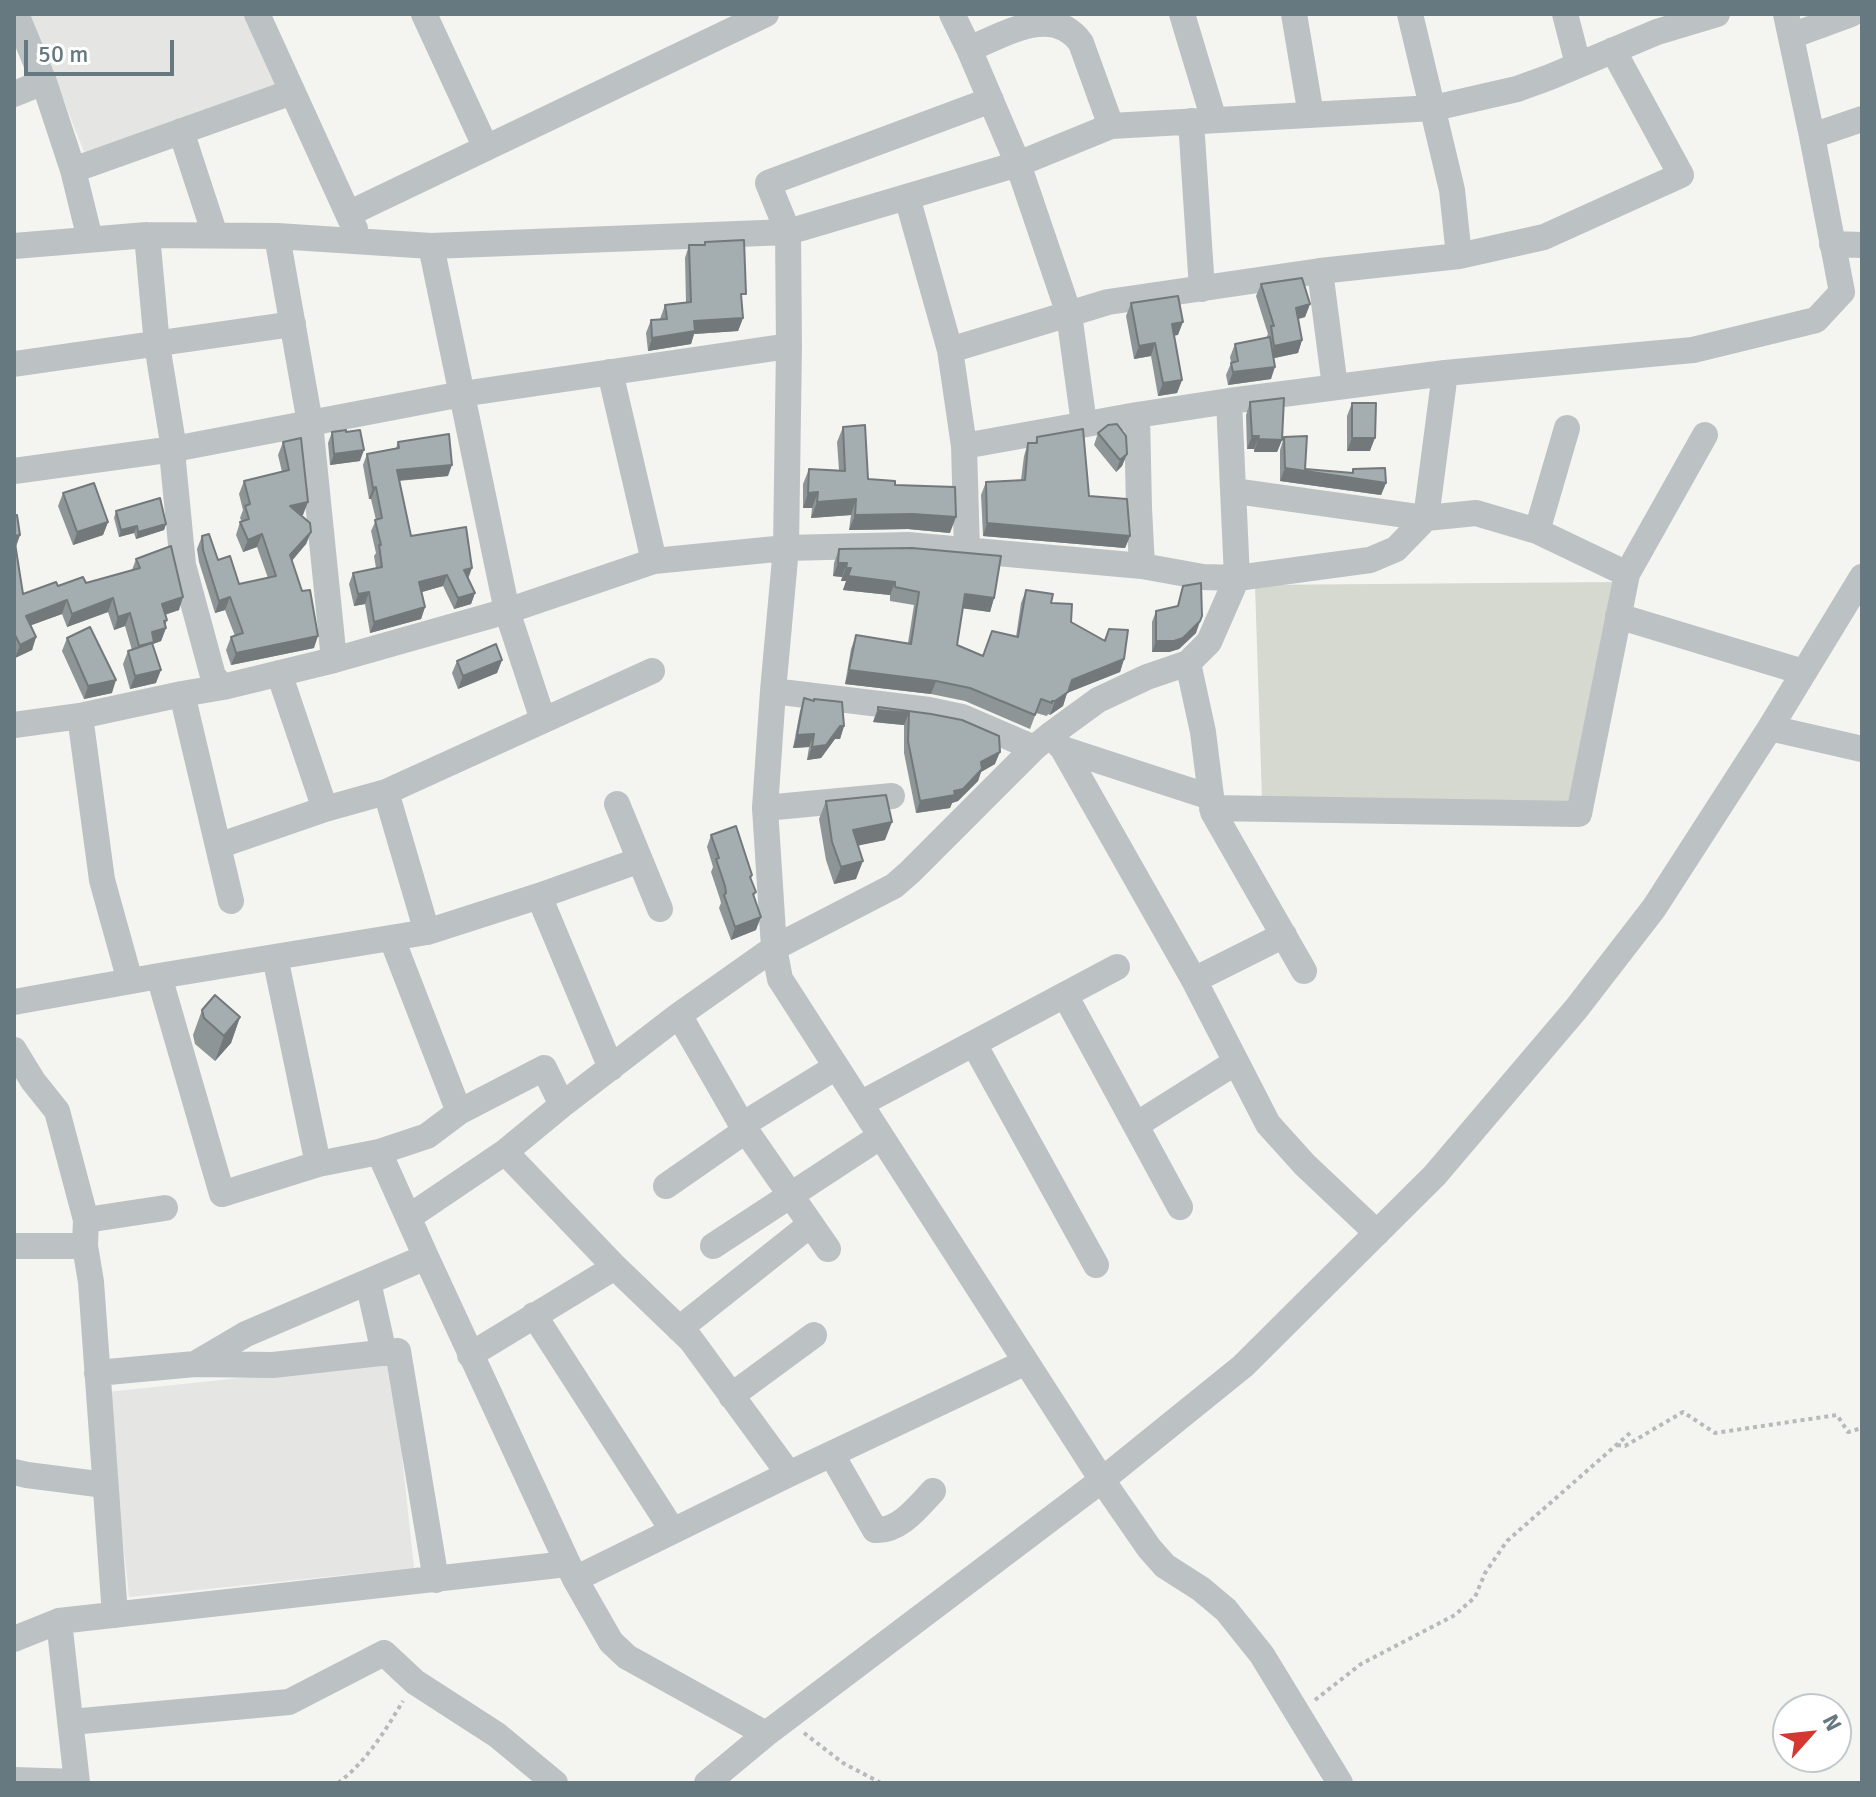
<!DOCTYPE html>
<html>
<head>
<meta charset="utf-8">
<style>
	body { margin:0 }
	#map { position:relative; width:1876px; height:1797px; overflow:hidden; background:#f4f4f1; font-family:Signika,sans-serif }
	canvas { display:block }
	.frame { position:absolute; inset:0; border:16px solid #667980; pointer-events:none }
	.north { position:absolute; left:1772px; top:1693px; width:80px; height:80px; box-sizing:border-box; background:#fff; border:2px solid #c2c9cc; border-radius:50%; rotate:63deg; font-size:22px; font-weight:700; line-height:32px; text-align:center; color:#667980 }
	.north::after { content:''; display:block; margin:auto; width:28px; height:36px; background:#d43831; clip-path:polygon(50% 0,100% 100%,50% 72%,0 100%) }
	.scale { position:absolute; left:24px; top:40px; width:150px; height:36px; box-sizing:border-box; border:4px solid #667980; border-top:0; padding-left:10px; font-size:24px; line-height:28px; white-space:nowrap; color:#667980; -webkit-text-stroke:6px #fff; paint-order:stroke }
</style>
</head>
<body>
<div id="map">
<canvas width="1876" height="1797"></canvas>
<div class="frame"></div>
<div class="north">N</div>
<div class="scale">50 m</div>
</div>
<script>
const context = document.querySelector('canvas').getContext('2d');
context.lineJoin = 'round';
function fillPath(path, color) {
  context.fillStyle = color;
  context.fill(path, 'evenodd');
}
function stroke(path, color, width, dash) {
  context.strokeStyle = color;
  context.lineWidth = width;
  context.lineCap = dash ? 'butt' : 'round';
  context.setLineDash(dash || []);
  context.stroke(path);
}
const built = new Path2D(`
	M30,14h219l33,72 -198,66z
	M392,1362l22,206 -285,29 -22,-205z`);
const green = new Path2D(`
	M1619,582l-47,226 -310,-9 -7,-214z`);
const path = new Path2D(`
	M1617,1445l8,1 58,-34 32,21 122,-18 11,17 14,-4
	M1315,1700l46,-36 94,-49 20,-18 10,-24 22,-32 123,-108
	M804,1733l39,30 38,20
	M338,1783c29,-22 47,-52 65,-82`);
const minor = new Path2D(`
	M16,14l28,68 29,88 17,69
	M257,14l98,215
	M424,14l62,134
	M952,14l17,35 49,115 51,150 15,110
	M1182,14l32,106
	M1294,14l17,101
	M1410,14l42,176 7,66
	M1565,14l13,50
	M1791,36l60,-22
	M969,49c35,-14 84,-46 112,-6l30,83
	M14,94l30,-12
	M991,100l-223,83 20,49 1,114 -3,202 -13,143 -8,117 9,140 6,31 322,501 47,68 16,18 36,23 25,21 36,45 78,128
	M1191,121l11,168
	M181,131l34,104
	M1812,136l50,-17
	M73,170l219,-78
	M907,197l43,153 14,96 3,105
	M348,214l418,-200
	M147,235l10,110 17,104 -1,13 10,103 30,111 10,11
	M277,236l33,187 24,237
	M1832,244l30,1
	M14,246l133,-11 130,1 154,10 357,-14 230,-68 93,-38 323,-18 83,-19 33,-12 107,-45 60,-18
	M431,246l76,365 36,109
	M1320,271l15,116
	M950,350l158,-48 212,-31 139,-15 85,-19 137,-62 -68,-125
	M14,364l279,-40
	M610,372l44,189
	M1137,415l2,93 3,58
	M964,446l173,-31 92,-14 216,-28 248,-23 123,-30 26,-28 -30,-156 -26,-122
	M14,471l160,-22 288,-55 327,-48
	M1235,491l191,27 50,-5 61,18 90,43
	M1537,531l30,-103
	M1618,616l185,56
	M1188,663l15,69 10,80 91,159
	M279,673l46,136
	M773,691l156,19 33,7 72,31
	M182,694l49,207
	M80,716l22,164 28,101
	M14,725l66,-9 102,-22 41,-7 111,-27 173,-49 147,-50 132,-13 122,-3 234,21 61,11 34,1 133,-18 26,-11 30,-31 19,-145
	M1770,728l92,21
	M1050,735l13,14 131,231 74,144 37,41 72,68
	M1063,749l147,48
	M386,792l41,140
	M617,804l43,105
	M765,808l127,-12
	M1212,808l367,6 48,-240 78,-139
	M218,846l107,-37 61,-17 266,-121
	M539,896l72,172
	M392,939l67,173
	M275,957l43,207
	M159,976l63,218 96,-30 61,-12 48,-16 32,-24 85,-44 18,37
	M1194,980l90,-45
	M1065,995l115,212
	M14,1002l145,-26 268,-44 112,-36 101,-36
	M679,1015l63,110 86,124
	M974,1044l122,221
	M14,1050l19,31 24,30 29,109 -1,26 6,36 24,333
	M860,1104l257,-137
	M742,1125l94,-58
	M1136,1125l100,-63
	M505,1152l110,115 76,73 98,134
	M666,1186l79,-55
	M409,1217l96,-65 57,-47 117,-90 95,-67 120,-62 16,-14 124,-124 16,-13 48,-35 49,-23 41,-14 21,-21 28,-64 -8,-177
	M86,1220l79,-12
	M14,1246h71
	M713,1246l168,-110
	M426,1257l149,322 36,63 16,15 139,77
	M368,1282l16,71
	M534,1315l139,216
	M679,1329l132,-105
	M470,1355l145,-88
	M195,1364l78,1 125,-14 38,229
	M97,1373l98,-9 51,-30 180,-77 -47,-105
	M731,1396l83,-61
	M832,1455l43,75c24,2 43,-23 58,-39
	M14,1472l13,3 78,10
	M575,1579l214,-105 237,-112
	M59,1621l18,162
	M14,1639l45,-18 508,-57
	M71,1722l218,-20 95,-49 31,29 82,53 58,48
	M14,1780l63,2
	M707,1783l59,-49 336,-254 141,-114 192,-191 141,-166 78,-101 116,-180 92,-151`);
const wall = new Path2D(`
	M705,242l37,62 1,14 -5,13 -44,3 -3,10 -43,7 -2,-18 5,-13 9,-1 5,-14 21,-3 -1,-44 4,-13h14z
	M1261,284l49,20 -5,13 -7,2 4,21 -4,13 -24,5 -3,21 -43,6 -2,-10 5,-12 -1,-6 5,-13 31,-6 2,-4 -12,-38z
	M1131,303l47,32h-4l8,45 -5,13 -19,3 -7,-40 -17,3 -8,-43z
	M1250,402l32,38 -5,12h-23v-3h-7l-1,-34z
	M1352,403l18,48h-23v-35z
	M843,427l25,52 27,6 55,48 -42,-4 -59,1 2,-15 -40,3 1,-10h-9v-24l6,-15 30,1 -2,-28z
	M332,432h14l14,29 -30,4 -2,-22z
	M1098,433l29,21 -5,12 -6,6 -22,-27z
	M1037,437l52,59 41,40 -5,12 -142,-12 -2,-41 5,-13 35,-2 3,-24 4,-13h7z
	M1284,437l21,32 47,4 1,-4 33,14 -5,12 -101,-14v-31z
	M283,442l20,73h-2l10,17 -5,12 -14,16 22,88 -83,17 -5,-15 5,-13 4,-1 -10,-26 -10,3 -16,-51 -2,-13 5,-13 16,24 21,24 29,-6 -11,-31 -14,5 -7,-17 4,-13h2l-2,-4 3,-8 -4,-16 5,-13 38,-9 -4,-17z
	M398,442l50,34 -49,5 12,55 57,42 7,15 -4,11 -17,5 -11,-23 -21,6 3,15 -4,12 -51,14 -5,-29 -11,2 -5,-22 4,-11 23,-5 -2,-12 2,-3 -5,-22 5,-11 -5,-21h-2l-6,-34 4,-11 29,-6z
	M63,493l45,29 -5,13 -30,10 -15,-39z
	M116,511l50,13 -2,6 -28,9 -2,-6 -15,4 -5,-19z
	M14,516l6,19 -4,12 7,47 35,-8 28,-3 46,-13 4,-11 43,51 -14,5 1,13 -5,13 -8,3v1l3,38 -26,6 -7,-25 5,-13 4,-1 -7,-24 -11,4 -6,-18 -41,15 -5,-13 -31,11 5,12 -4,13 -17,8z
	M839,549l155,49 -4,14 -27,-4 -6,37 26,11 33,-19 5,-34 5,-13 25,13 20,19 33,18 5,-11 15,30 -4,13 -53,21 -4,13 -13,9 -2,-1 -1,2 -11,-3 -6,16 -65,-28 -34,-7 -86,-10 6,-35 5,-14 52,8 6,-38 -24,-4v-6l-47,-5 3,-9h-5l1,-4 -9,-1 1,-13z
	M1183,586l13,47 -17,16 -10,3h-17v-30l4,-11 21,-4z
	M67,638l45,55 -28,6 -22,-48z
	M502,660l-5,13 -39,16 -6,-16 5,-12z
	M804,698l40,28 -4,13h-5l-14,19 -14,2 2,-13 -16,1 7,-37z
	M878,707l53,7 64,50 -14,8 -3,9 -20,20 -6,2 -2,5 -34,5 -12,-60v-28l-31,-3z
	M826,801l59,39 -27,5 -2,34 -22,5 -8,-24 -7,-41z
	M711,835l41,40 -1,4 5,13 -2,4 2,34 -25,10 -12,-32 2,-5 -1,-4 -9,-27 2,-5 -6,-20z
	M202,1010l38,7 -9,26 -16,18 -20,-17 -2,-9z`);
const shadedWall = new Path2D(`
	M1310,304l-5,13 -14,4 5,-13z
	M743,318l-5,13 -44,3 -3,10 -43,7 4,-13 42,-17z
	M1183,322l-5,13 -11,2 5,-13z
	M1302,340l-4,13 -28,6 4,-13z
	M1155,343l-4,13 -17,3 5,-13z
	M1275,367l-4,12 -43,6 5,-13z
	M1182,380l-5,13 -19,3 5,-13z
	M1252,436h7l-5,13h-7z
	M1352,438h23l-5,13h-23z
	M1258,439l24,1 -5,12h-23z
	M364,450l-4,11 -30,4 4,-11z
	M1127,454l-5,12 -6,6 4,-12z
	M452,465l-4,11 -55,5 4,-11z
	M1285,468l101,15 -5,12 -101,-14z
	M376,487l-5,12h-2l4,-11z
	M818,492l-6,16h-9l5,-15z
	M856,499l-5,16 -40,3 6,-16z
	M308,502l-5,13 -17,3 4,-12z
	M913,514l43,3 -6,16 -42,-4 -59,1 6,-15z
	M108,522l-5,13 -30,10 4,-13z
	M987,523l143,13 -5,12 -142,-12z
	M166,524l-2,6 -28,9 2,-7z
	M137,526l-3,7 -15,4 2,-7z
	M311,532l-5,12 -20,24 4,-13z
	M262,534l-5,13 -14,5 5,-12z
	M20,535l-5,13 -1,-12z
	M838,563h9l-5,14 -9,-1z
	M472,568l-4,11 -4,-9z
	M846,568h5l-5,13h-5z
	M447,575l-4,11 -28,8 4,-12z
	M848,576l47,6 -5,13 -47,-5z
	M369,592l-4,12 -11,2 4,-12z
	M475,593l-4,11 -17,5 4,-11z
	M965,594l29,4 -4,14 -30,-4z
	M183,597l-4,13 -22,7 5,-13z
	M230,597l-5,13 -10,3 4,-12z
	M113,598l-5,14 -41,15 5,-13z
	M67,600l-5,14 -41,15 5,-13z
	M425,607l-4,12 -51,14 4,-11z
	M130,613l-5,13 -11,4 4,-13z
	M1202,616l-6,17 -17,16 -10,3h-17l4,-11z
	M167,620l-3,9 2,-1 -5,13 -8,3 -4,11 -15,4 5,-13 13,-14z
	M318,636l-4,12 -83,17 5,-12z
	M36,637l-4,13 -17,8 5,-13z
	M1124,659l-4,13 -53,21 -4,13 -13,9 5,-14 17,-21z
	M502,660l-5,13 -39,16 5,-13z
	M161,670l-5,13 -26,6 5,-13z
	M849,670l87,11 -5,13 -86,-10z
	M116,680l-4,13 -28,6 4,-13z
	M878,710l31,3 -5,12 -31,-3z
	M840,726h4l-4,13h-5l-14,19 -14,2 5,-13z
	M814,734l-5,13 -16,1 4,-13z
	M1000,752l-5,12 -14,8 -3,9 -20,20 -6,2 -2,5 -34,5 4,-12 34,-10 27,-29z
	M892,822l-7,18 -38,8 6,-18z
	M863,861l-7,18 -22,5 7,-17z
	M761,917l-5,13 -25,10 4,-13z
	M240,1017l-9,26 -16,18 9,-25z`);
const building = new Path2D(`
	M744,240l2,54h-5l2,24 -49,3 1,10 -43,7 -1,-18 16,-1 -2,-14 26,-3 -2,-57h16v-3z
	M1302,278l8,26 -14,4 6,32 -28,6 -3,-20h3l-13,-42z
	M1178,296l5,26 -11,2 10,56 -19,3 -8,-40 -16,3 -8,-43z
	M1270,337l5,30 -42,5 -2,-9 7,-2 -3,-17z
	M1284,398l-2,42 -24,-1 1,-3h-7l-2,-34z
	M1352,403h24l-1,35h-23z
	M1117,424l9,12 1,18 -7,6 -22,-27 10,-8z
	M865,425l3,54 27,2v4l60,2 1,30 -43,-3 -58,1 1,-16 -39,3 1,-10 -10,1 1,-24 36,2 -2,-44z
	M1083,429l6,67 38,3 3,37 -143,-13 -1,-41 39,-2 3,-37h9v-6z
	M346,430v2l14,-2 4,20 -30,4 -2,-22z
	M449,434l3,31 -55,5 14,66 55,-9 6,41 -8,2 11,23 -17,5 -11,-23 -28,7 6,25 -51,15 -5,-30 -11,2 -5,-21 29,-6 -3,-22h2l-6,-25 7,-2 -6,-31 -3,1 -6,-34 32,-6 -1,-6z
	M1307,436l-2,33 48,4v-4l32,-1 1,15 -101,-15 -1,-31z
	M301,438l7,64 -18,4 20,17 1,9 -21,23 12,36 8,-1 8,46 -82,17 -5,-16 12,-4 -13,-36 -11,4 -16,-51 -1,-14 7,-2 9,26 12,-4 9,28 37,-8 -14,-42 -14,6 -8,-18 9,-3 -4,-13 5,-2 -6,-23 45,-11 -6,-28z
	M94,483l14,39 -31,10 -14,-39z
	M160,498l6,26 -28,8 -1,-6 -16,4 -5,-19z
	M17,515l3,20 -6,1v-20z
	M14,537l9,57 33,-12 2,4 25,-9 3,6 54,-15 -4,-9 35,-13 12,51 -21,7 5,16 -3,1 2,7 -14,4 2,10 -15,4 -9,-33 -12,4 -5,-19 -41,16 -5,-14 -41,16 10,21 -16,8 -6,-12z
	M912,548l89,8 -7,42 -29,-4 -8,51 26,11 9,-25 26,6 8,-47 27,4 -2,9 21,1 -1,18 34,19 4,-12 19,1 -4,29 -52,21 -4,12 -13,9h-3v2l-11,-4 -6,16 -65,-27 -34,-7 -87,-11 7,-35 55,9 8,-52 -24,-5v-5l-47,-6 3,-8h-5l1,-5h-9l1,-14z
	M1201,583l1,33 -2,5 -17,17 -9,3h-18v-30l22,-5 5,-20z
	M90,627l26,53 -28,6 -21,-48z
	M152,643l9,27 -26,6 -7,-25z
	M496,644l6,16 -39,16 -6,-15z
	M804,698l10,3v-2l28,3 2,24h-4l-14,19 -14,2 2,-13 -17,1z
	M878,707l53,7 31,6 37,16 1,16 -19,10 1,7 -19,20 -9,2 1,4 -35,6 -12,-60 1,-28 -31,-3z
	M886,795l6,27 -39,8 10,31 -22,6 -9,-25 -6,-41z
	M736,826l16,49 -2,2 6,15 -3,2 8,23 -26,10 -11,-32 2,-2 -1,-7 -9,-27 3,-1 -8,-23z
	M215,995l25,22 -16,19 -20,-18 -2,-8z`);
fillPath(built, '#e5e5e4');
fillPath(green, '#d5d9d0');
stroke(path, '#b6babb', 4, [4, 4]);
stroke(minor, '#bcc1c3', 26);
fillPath(wall, '#8d9597');
fillPath(shadedWall, '#73797b');
fillPath(building, '#a4adb0');
stroke(building, '#73797b', 2);
</script>
</body>
</html>
